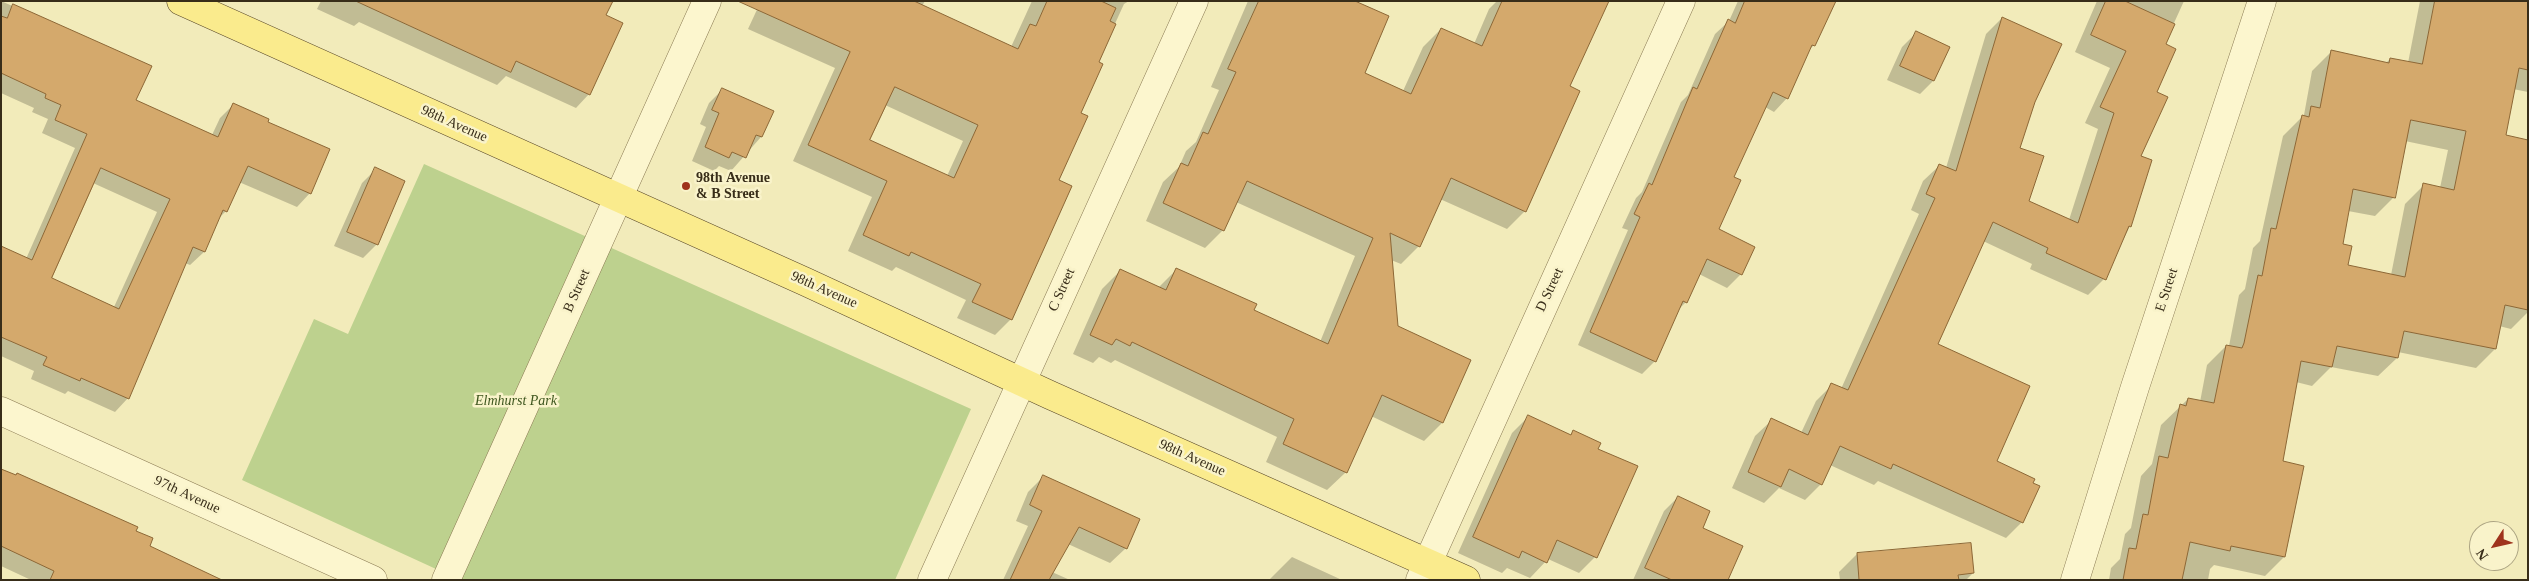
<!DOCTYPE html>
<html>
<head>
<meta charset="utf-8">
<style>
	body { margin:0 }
	#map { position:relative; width:2529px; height:581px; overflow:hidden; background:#f2ebba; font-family:Georgia,serif }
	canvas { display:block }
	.frame { position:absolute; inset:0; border:2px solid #382d19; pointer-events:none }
	.north { position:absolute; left:2469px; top:521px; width:50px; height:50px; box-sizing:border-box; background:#f9f3ca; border:1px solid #aca483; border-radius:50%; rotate:235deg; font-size:14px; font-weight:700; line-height:20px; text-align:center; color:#382d19 }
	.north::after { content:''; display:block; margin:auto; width:18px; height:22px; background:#9f331d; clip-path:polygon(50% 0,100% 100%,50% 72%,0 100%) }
</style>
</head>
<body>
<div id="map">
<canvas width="2529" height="581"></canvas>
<div class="frame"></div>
<div class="north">N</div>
</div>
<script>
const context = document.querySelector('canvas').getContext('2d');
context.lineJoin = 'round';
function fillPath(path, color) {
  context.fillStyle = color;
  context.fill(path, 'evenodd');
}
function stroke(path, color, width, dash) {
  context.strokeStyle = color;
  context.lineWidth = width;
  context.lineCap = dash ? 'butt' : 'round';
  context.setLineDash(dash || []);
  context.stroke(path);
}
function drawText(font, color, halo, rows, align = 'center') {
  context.font = font + ' Georgia,serif';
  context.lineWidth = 5;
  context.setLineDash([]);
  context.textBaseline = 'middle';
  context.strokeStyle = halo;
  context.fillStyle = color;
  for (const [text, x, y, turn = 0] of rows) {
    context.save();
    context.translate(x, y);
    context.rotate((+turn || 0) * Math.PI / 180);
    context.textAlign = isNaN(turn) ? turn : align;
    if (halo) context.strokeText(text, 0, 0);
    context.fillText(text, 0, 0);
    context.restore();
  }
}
const green = new Path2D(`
	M424,164l547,245 -76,171h-435l-218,-100 72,-161 34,15z`);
const shadow = new Path2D(`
	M1,1l149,65 -15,34 77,35 8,-17 14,-14 32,19 44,70 -13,14 -58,-25 -13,29 -9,9 -13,32 -14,13 -5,-2 -57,135 -13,14 -47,-21 -3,3 -34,-15 3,-8 -33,-15v-109l25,12 49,-111 -33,-15 6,-14 -16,-7 2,-4 -33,-15zM93,183l64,29 -43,95 -63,-29z
	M321,1h233l51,15 -16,78 -13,14 -70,-32 -9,9 -138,-63 -5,4 -37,-17z
	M761,1h164l-3,5 89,41 21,-46h97l-5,3 -27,59 -86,256 -16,16 -38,-17 9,-18 -70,-33 -4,4 -44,-20 24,-54 -79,-36 42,-93 -87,-39zM885,105l78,36 -16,35 -78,-35z
	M1248,1h104l11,72 40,18 20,-44 18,-18 33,15 15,-35 8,-8h111l-39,86 -44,124 -18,18 -67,-30 -21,47 -18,18 -10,-4 6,67 73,33 -28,63 -18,18 -53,-25 -26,57 -18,17 -61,-28 11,-25 -162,-77 -4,3 -12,-6 -6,6 -20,-9 29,-65 18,-18 39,16 18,-18 75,42 68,31 35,-86 -119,-54 -13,28 -18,18 -59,-27 17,-39 16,-15 7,-16 10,-9 23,-52 -8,-3z
	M1738,1h96l-20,44 -6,6 -21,47 -13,14 -9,-5 -32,70 -16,52 36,19 -13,27 -13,13 -28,-14 -13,28 -8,8 -23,51 -13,13 -64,-29 50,-115 -6,-2 14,-30 6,-6 39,-90 7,-7 27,-61 14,-13z
	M2097,1h87l-20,44 -25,112 -9,69 -26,53 -16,16 -58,-26 2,-5 -49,-23 -47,103 59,118 27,60 -16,16 -128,-57 -4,4 -44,-20 -9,19 -16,16 -26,-12 -15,15 -32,-15 23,-52 17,-16 29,13 15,-32 16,-16 9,4 78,-175 -8,-4 12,-29 17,-16 6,3 40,-134 16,-16 32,84 -15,47 8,53 42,18 29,-91 -13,-6 25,-55 -35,-16z
	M2420,1h108v91l-15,-3 -9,47 24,5v171l-17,17 -12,-3 -4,23 -19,19 -78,-16 -1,6 -19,18 -47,-9 -19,19 -16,-4 -15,80 21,5 -18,90 -19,19 -51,-11 -4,4 -2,11h-99l2,-12 9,-9 5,-25 6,-6 10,-52 11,-12 9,-39 27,-26 12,3 7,-37 19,-19h3l10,-51 6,-6 8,-41 7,-7 23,-105 21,-21 8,-44 19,-19 55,11 4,-4 18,4zM2405,141l43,9 -8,38 -16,-3 -19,19 -14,71 -44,-9 -5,-21 6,-34 27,5 19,-19z
	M1916,33l32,14 -15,34 -13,13 -33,-14 15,-33z
	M723,89l50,23 -12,25 -30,34 -12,-5 -5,5 -22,-10 14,-34 -6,-3 9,-21z
	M376,169l1,75 -14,14 -29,-12 28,-63z
	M1528,417l42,19 4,-4 23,17 39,18 -41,90 -16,16 -31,-14 -18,19 -23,-10 -5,5 -44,-20 54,-120z
	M1,472l134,59 13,16 72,33h-189l-30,-14z
	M1043,477l83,71 -16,15 -42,-19 -16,28 18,8h-67l25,-54 -12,-5 12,-29z
	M1678,497l49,83h-94l31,-69z
	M1857,554l116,19 -7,7h-126l-1,-8z
	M1292,557l50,23h-73z`);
const building = new Path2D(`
	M356,1h257l-7,14 17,8 -33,72 -74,-34 -5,11z
	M738,1h176l104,48 12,-25 6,2 11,-25h54l15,7 -6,13 6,3 -17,38 4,2 -22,49 7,3 -29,64 13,6 -60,134 -40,-18 9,-18 -70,-32 -2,4 -46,-21 24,-54 -79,-36 42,-93zM895,87l83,38 -24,53 -84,-38z
	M1259,1h96l34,15 -24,57 46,21 30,-66 41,18 20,-45h107l-39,85 10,5 -54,121 -75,-34 -31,69 -30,-14 8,93 73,34 -28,63 -61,-28 -35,78 -64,-29 11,-25 -162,-77 -2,4 -14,-7 -4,6 -22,-10 30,-66 46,21 10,-22 81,36 -3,6 74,34 45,-106 -126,-57 -23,50 -61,-28 18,-40 7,3 15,-34 5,2 28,-62 -8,-3z
	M1745,1h91l-21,45 -3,-1 -24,54 -15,-7 -39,85 7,3 -22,49 36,18 -13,28 -35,-16 -20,44 -4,-2 -27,61 -66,-30 50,-115 -6,-3 15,-31 3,2 41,-98 4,2 31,-70 7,4z
	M2106,1h19l50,23 -9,20 10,5 -19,43 11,5 -27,59 11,4 -21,67 -2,-1 -23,54 -60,-27 2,-5 -55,-26 -55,122 92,42 -33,75 38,18 -2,4 7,3 -17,37 -130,-59 -2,5 -51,-23 -18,39 -33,-16 -8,18 -33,-15 23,-54 37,17 23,-52 17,7 87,-192 -9,-4 13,-30 17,7 46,-154 60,27 -27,58 -15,46 24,8 -15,45 49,22 36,-110 -14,-6 26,-56 -35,-16z
	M2435,1h93v69l-9,-2 -13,67 22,5v170l-23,-5 -9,44 -92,-18 -6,27 -61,-12 -5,21 -31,-6 -18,100 21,5 -19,91 -54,-11 -1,5 -40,-9 -8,38h-59l6,-32 7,1 7,-35 5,1 11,-59 9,2 12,-54 6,2 2,-8 26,5 12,-58 16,3 2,-5 14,-68 4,1 9,-48 5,1 26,-114 7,2 2,-11 9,2 11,-58 58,13 1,-5 32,6zM2411,120l55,11 -12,59 -31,-7 -18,94 -57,-12 4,-19 -9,-2 10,-55 42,9z
	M13,4l139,62 -16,34 82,37 15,-34 36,16 -1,3 62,27 -19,45 -63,-28 -21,46 -4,-2 -18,42 -12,-5 -64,152 -48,-21 -1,3 -37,-16 4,-8 -46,-20v-91l31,14 55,-126 -32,-14 6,-15 -16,-7 1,-4 -45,-21v-57l6,2zM101,168l69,31 -51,110 -67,-31z
	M1916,31l34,16 -16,34 -34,-15z
	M722,88l52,23 -12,26 -6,-2 -10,23 -14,-6 -3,6 -24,-11 14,-34 -7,-3z
	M375,167l30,14 -27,64 -31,-13z
	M1528,415l43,20 2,-5 28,13 -3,6 40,17 -41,92 -40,-18 -10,23 -25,-12 -3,7 -46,-21z
	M1,469l15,6 1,-2 121,54 -2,4 17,7 -3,8 72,34h-172l4,-9 -53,-25z
	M1043,475l97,44 -13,30 -48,-22 -30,53h-39l32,-69 -12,-6z
	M1678,496l32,15 -7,17 40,18 -15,34h-56l-27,-12z
	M1971,543l3,30 -16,2 1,5h-100l-2,-27z`);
const street = new Path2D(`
	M1,411l372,169
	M446,580l261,-579
	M932,580l262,-579
	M1420,580l261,-579
	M2075,580l60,-193 127,-386`);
const primary = new Path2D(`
	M181,1l625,281 244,113 416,185`);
const markers = [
	[686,186,5,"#9f331d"]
];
const streetNames = [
	["98th Avenue",454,124,24],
	["98th Avenue",824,290,24],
	["C Street",1062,290,-66],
	["D Street",1550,290,-65],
	["E Street",2167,290,-72],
	["B Street",577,291,-66],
	["98th Avenue",1192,458,24],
	["97th Avenue",187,495,25]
];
const poiNames = [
	["98th Avenue",696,178],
	["& B Street",696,194]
];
const parkNames = [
	["Elmhurst Park",516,401]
];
fillPath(green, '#bdd18e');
fillPath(shadow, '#0003');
fillPath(building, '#d4a96c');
stroke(building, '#8c6736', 1);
stroke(street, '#8a7a53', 29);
stroke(primary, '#574628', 29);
stroke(street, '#fcf6ce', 28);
stroke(primary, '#faeb8d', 28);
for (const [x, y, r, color] of markers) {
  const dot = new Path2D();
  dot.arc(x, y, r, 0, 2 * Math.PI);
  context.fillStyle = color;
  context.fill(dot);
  stroke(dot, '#f9f3ca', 2);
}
drawText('14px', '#382d19', '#f9f3ca', streetNames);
drawText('bold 14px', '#382d19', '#f9f3ca', poiNames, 'left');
drawText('italic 14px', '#3e561e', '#f9f3ca', parkNames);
</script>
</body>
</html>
